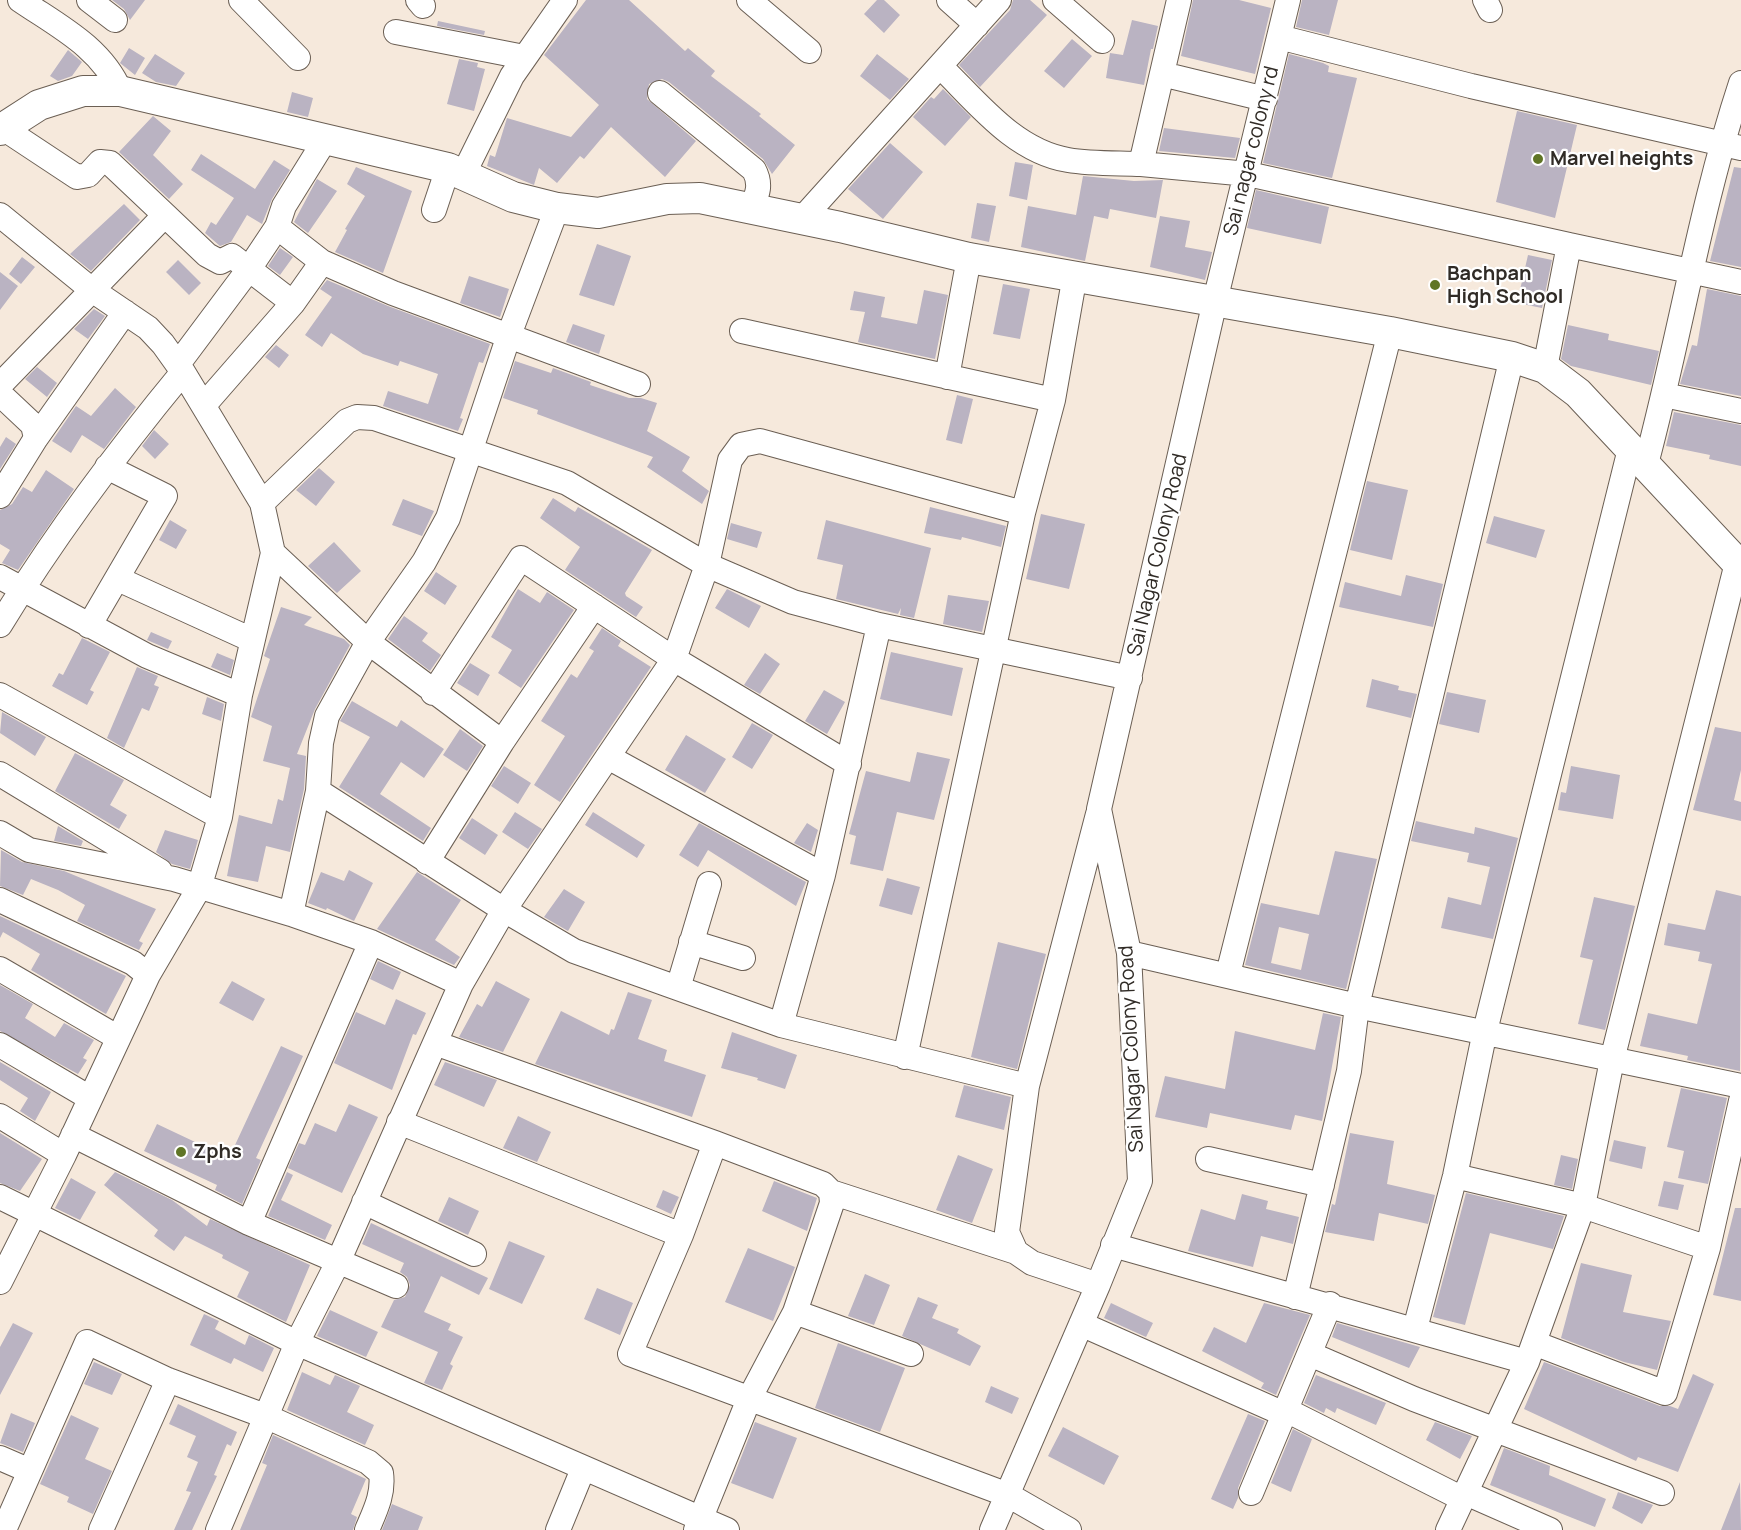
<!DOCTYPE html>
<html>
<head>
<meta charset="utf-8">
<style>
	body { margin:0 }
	canvas { display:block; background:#f6e9dc }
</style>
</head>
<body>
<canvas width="1741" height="1530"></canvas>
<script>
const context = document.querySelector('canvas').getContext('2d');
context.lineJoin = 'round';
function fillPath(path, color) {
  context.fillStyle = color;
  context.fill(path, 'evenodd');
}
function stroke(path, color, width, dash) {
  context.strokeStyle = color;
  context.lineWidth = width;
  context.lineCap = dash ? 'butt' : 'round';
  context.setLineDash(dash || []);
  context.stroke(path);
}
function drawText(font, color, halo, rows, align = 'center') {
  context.font = font + ' Manrope,sans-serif';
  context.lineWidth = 4.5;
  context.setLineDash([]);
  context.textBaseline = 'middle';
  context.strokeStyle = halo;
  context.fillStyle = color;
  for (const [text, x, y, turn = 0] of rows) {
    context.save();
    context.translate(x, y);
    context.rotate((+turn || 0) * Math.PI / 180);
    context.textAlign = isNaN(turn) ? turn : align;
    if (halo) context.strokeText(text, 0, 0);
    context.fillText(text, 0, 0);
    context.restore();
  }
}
const building = new Path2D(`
	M112,0h33l-15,20 -6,-11z
	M586,0h43l56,51 3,-3 27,23 -4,5 50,38 -2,2 36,29 -23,29 -9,-15 -94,-77 -7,-3 -13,5 -2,15 49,42 -31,36 -54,-50 -27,32 -4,-3 -23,27 -18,-15 -5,17 -47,-19 3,-11 5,2 12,-39 64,19 28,-32 -55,-50z
	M877,0h7l16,15 -16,18 -20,-19z
	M1013,0h17l17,15 -67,72 -21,-22 51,-55z
	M1193,0h46l32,8 -16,66 -74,-18z
	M1302,0h36l-9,35 -33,-8z
	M1132,20l26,6 -5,23h-2l-7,36 -38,-7 4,-25 13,2z
	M438,21l47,10 -1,4 -47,-9z
	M1072,39l20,17 -28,32 -20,-17z
	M129,48l16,10 -10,17 -15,-12z
	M68,50l14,12 -10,14 -14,5 -8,-5z
	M155,54l30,19 -9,13 -20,-4 -14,-9z
	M877,54l32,25 -19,21 -30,-24z
	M1289,54l34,9 6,3 -1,6 29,6 -25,100 -69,-15z
	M459,59l19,4 -1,4 8,2 -11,42 -27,-7z
	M943,89l28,28 -26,29 -32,-29 18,-20 3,2z
	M292,92l21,6 -5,19 -21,-5z
	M1517,111l60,14 -22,93 -59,-16z
	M153,116l18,15 -18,24 30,29 -14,15 -50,-47z
	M1164,128l76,10 -5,20 -76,-7z
	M890,143l33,29 -40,47 -35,-30z
	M201,154l54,35 19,-29 16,10 -18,29 -10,25 -15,-9 -16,27 -11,4 -15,-13 6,-11 5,3 18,-27 -43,-28z
	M1015,162l18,3 -6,35 -18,-4z
	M356,167l56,24 -29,82 -48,-21 12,-22 -2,-1 20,-33 -18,-12z
	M1734,167l7,1v99l-31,-6z
	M1083,176l51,5 29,-1 -7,38 -46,-9 -2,10 -14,-3 -9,45 -64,-14 7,-41 48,9z
	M317,179l20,12 -29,42 -14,-11z
	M1256,190l73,17 -8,37 -74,-16z
	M977,203l19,3 -7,36 -18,-4z
	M124,204l16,16 -49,51 -21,-17z
	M1160,216l30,5 -5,26 27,5 -7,28 -55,-13z
	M597,244l34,12 -17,50 -35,-11z
	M280,248l13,9 -13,18 -12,-9z
	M1528,255l24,5 -10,48 -25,-5z
	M22,257l13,10 -14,17 -12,-10z
	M178,260l23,23 -12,12 -23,-23z
	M0,272l18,14 -18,24z
	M469,276l40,13 -9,28 -40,-14z
	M327,280l61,26 102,38 -7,19 -4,-1 -19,56 3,1 -5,12 -75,-25 5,-15 40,13 10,-30 -38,-13 -2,5 -35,-12 -32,-21 -9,14 -17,-12 27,-38 -12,-8z
	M1003,284l27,5 -10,50 -27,-5z
	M1707,289l34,7v100l-61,-12 12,-39 5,1z
	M924,290l24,5 -13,64 -77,-17 7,-30 -15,-2 4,-19 31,6 -4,20 36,7z
	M94,309l11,7 -17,23 -14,-10z
	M573,324l32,11 -6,19 -33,-12z
	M1568,325l41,9 -1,6 51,11 -8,34 -80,-19 -10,-7z
	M276,345l13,10 -10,13 -14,-11z
	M515,361l36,12 2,-5 38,14 -1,3 39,13h12l16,5 -10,28 43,26 -8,14 27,20 -7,13 -55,-37 6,-10 -116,-43 1,-4 -35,-12z
	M37,367l20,16 -10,14 -22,-18z
	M115,388l21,19 -32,42 -22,-14 -11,18 -19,-12 24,-35 15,10z
	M957,395l16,4 -11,45 -16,-4z
	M1674,412l67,13v41l-32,-7 1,-4 -44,-9z
	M154,430l15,14 -14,15 -13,-13z
	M6,437l10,7 -16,25v-22z
	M319,468l16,14 -19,24 -20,-16z
	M46,470l28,19 -56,81 -16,-7 8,-13 -10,-6v-34l12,-6 11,-17 9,5z
	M1367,481l41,9 -16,70 -42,-10z
	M553,498l22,14 3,-5 74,43 -27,43 1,3 17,11 -7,10 -71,-47 15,-23 -40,-29z
	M403,499l31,12 -12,25 -30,-11z
	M930,507l76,19 -5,21 -39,-10 -1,3 -37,-7z
	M1041,514l44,10 -16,65 -43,-10z
	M1494,516l51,14 -9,28 -50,-15z
	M170,520l17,10 -11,19 -17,-9z
	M826,520l105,28 -17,70 -14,-3 1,-7 -3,6 -62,-15 7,-34 -26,-6z
	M731,523l31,9 -5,16 -30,-9z
	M334,542l27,29 -24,22 -29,-27z
	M436,572l21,14 -12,19 -21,-14z
	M1406,575l37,9 -10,43 -94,-20 6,-25 56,14z
	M518,589l22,14 7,-11 27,18 -53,78 -23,-15 14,-23 -21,-13z
	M727,589l34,17 -12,22 -34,-20z
	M948,595l41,6 -7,31 -39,-8z
	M281,607l31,10 -8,8 40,14 6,6 -35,64 -18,45 9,2 -2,33 -14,63 -24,-6 -8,36 -31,-6 12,-61 33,9 6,-25 5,2 7,-33 -27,-7 9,-35 -21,-9 19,-58 -6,-3z
	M404,616l24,17 -6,8 19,14 -11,16 -42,-32z
	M602,628l19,13 -3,5 33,21 -91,135 -26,-17 31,-49 -24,-15 30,-47 6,4 17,-27 -5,-3z
	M151,632l21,9 -4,8 -21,-9z
	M82,638l28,14 -20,38 4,2 -7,13 -35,-19 7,-13 4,2z
	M891,652l72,16 -11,48 -72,-17z
	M217,653l17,7 -4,15 -19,-8z
	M765,653l15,11 -20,30 -16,-9z
	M470,663l20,12 -12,21 -21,-13z
	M137,667l21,9 -4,9 5,2 -10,24 -7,-3 -18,40 -17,-10z
	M1372,679l27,7 -1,4 19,4 -6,24 -45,-11z
	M824,690l21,12 -18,32 -22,-13z
	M1447,692l39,8 -7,33 -40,-9z
	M207,697l17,7 -3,17 -19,-7z
	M352,701l45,26 4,-7 43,29 -20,29 -23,-16 -21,32 51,34 -8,13 -84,-54 31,-50 -30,-16z
	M2,712l44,25 -11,19 -35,-23z
	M752,723l21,12 -21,34 -20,-12z
	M1715,727l26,5v38l-7,30 7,2v19l-48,-11z
	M460,729l23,17 -16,25 -24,-16z
	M686,735l40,24 -21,34 -40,-23z
	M917,752l33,7 -16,61 -37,-8 -14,59 -33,-7 6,-28 -7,-2 17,-63 44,11z
	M75,753l49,27 -14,25 17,10 -8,14 -64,-38z
	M504,766l27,17 -13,21 -27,-18z
	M1571,766l49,9 -7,44 -55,-9 3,-18 5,1z
	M515,812l27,17 -14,20 -26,-17z
	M593,812l52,33 -8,13 -52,-33z
	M472,818l26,17 -13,20 -26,-17z
	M1416,821l58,13 1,-7 43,11 -25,101 -52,-11 7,-31 33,8 9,-38 -23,-5 2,-9 -58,-12z
	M699,823l107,59 -10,24 -88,-56 -10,17 -19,-12z
	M807,823l11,7 -7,22 -17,-9z
	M58,826l25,15 -2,5 -27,-5z
	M165,830l33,10 -8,29 -18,-5 -16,-12z
	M1,850l21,12 42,9 92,38 -17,32 4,2 -4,7 -62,-29 8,-16 -27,-15 -27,-11 -8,16 -23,-9z
	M1335,851l42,8 -31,130 -101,-24 16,-62 58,12zM1279,927l30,7 -8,36 -30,-7z
	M349,870l24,13 -19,38 -27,-13 -1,2 -18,-7 13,-31 23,9z
	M417,872l44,28 -26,40 25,17 -6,8 -77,-36z
	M887,878l33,9 -8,28 -33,-9z
	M564,889l21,13 -17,29 -24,-14z
	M1716,890l25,6 -1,175 -53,-11 1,-4 -48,-10 8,-33 49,11 15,-60 -14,-3 2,-9 -36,-7 4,-22 37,7z
	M1594,897l41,9 -30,124 -27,-6 15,-64 -13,-3z
	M0,916l126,60 -20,38 -75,-44 9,-16 -37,-22 -3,6z
	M998,942l48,12 -29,115 -46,-12z
	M378,961l23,11 -8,18 -23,-11z
	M232,981l33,18 -12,22 -34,-18z
	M496,981l34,18 -27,53 -44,-15 18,-33 5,3z
	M0,985l33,19 -8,14 30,19 9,-14 30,17 -11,18 4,2 -9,14 -78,-43z
	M628,992l24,8 -14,39 29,11 -3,11 42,14 -14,42 -157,-53 26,-53 48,24 2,-6 3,1z
	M396,999l30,14 -10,22 -3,-1 -21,56 -58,-27 22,-51 29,13z
	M1323,1013l18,4 -19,104 -27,-6 -4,15 -81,-17 -3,15 -52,-11 10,-41 60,13 10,-58 80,19z
	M732,1032l65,23 -12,34 -28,-9 1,-2 -37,-10z
	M281,1046l22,10 -47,102 5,2 -19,44 -27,-14 2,-5 -73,-34 13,-27 72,34z
	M0,1062l51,30 -16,29 -15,-10 8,-13 -28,-18z
	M445,1062l52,18 -13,27 -50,-22z
	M964,1085l47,12 -7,33 -49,-13z
	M1681,1088l46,10 -19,86 -30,-6 6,-27 -17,-4z
	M349,1104l29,13 -36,76 -54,-25 11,-25 6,2 10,-22 21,9z
	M518,1116l33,16 -14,30 -34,-14z
	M0,1133l42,26 -22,32 -20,-8z
	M1350,1133l44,8 -7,43 48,11 -7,29 -49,-11 -5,28 -49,-9 7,-28 3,1z
	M1614,1140l32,7 -4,22 -33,-8z
	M958,1155l35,14 -21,54 -36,-13z
	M1561,1155l17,4 -6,30 -18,-4z
	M115,1172l57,28 35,26 3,-7 100,46 -24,57 -49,-25 12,-25 -27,-14 1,-3 -38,-19 -11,15 -20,-15 4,-6 -54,-45z
	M287,1172l6,3 -12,25 51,25 -7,15 -57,-24z
	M71,1178l25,14 -16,28 -25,-12z
	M774,1181l43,17 -10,33 -45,-20z
	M1664,1181l20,4 -6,25 -20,-4z
	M663,1190l16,7 -8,17 -15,-7z
	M1466,1193l98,23 -11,33 -63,-16 -25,92 -32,-8z
	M1242,1194l26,7 -2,8 33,8 -6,27 -32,-8 -8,31 -65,-16 13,-42 34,11z
	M449,1197l30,14 -11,24 -30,-14z
	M1735,1208h6v93l-28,-6z
	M371,1223l117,55 -9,17 -38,-19 -17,36 27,12 -3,6 15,7 -13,27 3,2 -11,24 -18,-7 14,-31 -57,-25 13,-27 11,-3 5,-12 -3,-8 -7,-5 4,-9 -42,-19z
	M509,1241l36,15 -23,48 -33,-15z
	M748,1248l47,19 -22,54 -48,-19z
	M1581,1263l51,12 -9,37 48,9 -14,49 -33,-8 -63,-24z
	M865,1274l25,11 -16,40 -26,-9z
	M597,1288l36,15 -13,32 -36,-16z
	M918,1297l20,8 -6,13 27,11 -2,4 24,13 -11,20 -68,-30z
	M1111,1303l42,20 -7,14 -42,-19z
	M1264,1303l46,12 -34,80 -15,-7 3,-5 -15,-8 -47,-24 12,-24 32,16z
	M330,1310l48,22 -12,25 -49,-21z
	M204,1314l15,7 -4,8 30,16 4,-10 25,13 -11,24 -29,-14 -3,6 -41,-19z
	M13,1323l20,10 -33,62v-48z
	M1337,1323l83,24 -11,21 -77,-31z
	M838,1343l67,25 -25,64 -65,-24z
	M94,1362l28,12 -10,21 -28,-11z
	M1544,1362l116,44h10l8,3 15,-35 21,10 -36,88 -40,-15 -2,4 -112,-52z
	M302,1372l28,13 5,-10 25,11 -13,26 27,13 -9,20 -78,-35z
	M1316,1375l70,28 -10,22 -39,-17 -2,5 -9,-5 -2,5 -20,-10z
	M991,1386l28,12 -7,16 -27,-12z
	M178,1404l59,28 -6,14 -4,-2 -13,31 3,1 -25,54h-18l17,-38 -5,-1 12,-29 -11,-5 9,-21 -27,-12z
	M11,1413l24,10 -12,29 -23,-9z
	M1248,1414l17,7 -27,67v10l-5,11 -22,-10z
	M71,1415l28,13 -14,31 27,12 -19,43 -26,-12 2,-5 -29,-13z
	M755,1422l42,16 -24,61 -42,-16z
	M1435,1422l37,14 -12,23 -34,-19z
	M1063,1427l56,29 -15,29 -56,-29z
	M1293,1429l19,10 -21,53 -20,-9z
	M273,1435l93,44 -15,35 6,3 -4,13h-113l27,-65 -5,-2z
	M1504,1448l46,18 -1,9 57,24 -11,28 -105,-42z
	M1740,1482l1,48h-20z
	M1618,1492l35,13 -11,19 -30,-16z
	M392,1504l31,13 -5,13h-36z`);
const minor = new Path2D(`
	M20,0c38,26 81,47 100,91
	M89,0l26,20
	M241,0l57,58
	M418,0l5,6
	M749,0l60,51
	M949,0l28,25
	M1055,0l47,41
	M1485,0l5,10
	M396,32l128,25
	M1279,37l192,49 270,62
	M940,66c37,36 74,85 128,94 23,4 49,3 73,4l38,-164
	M1162,74l103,25
	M660,93l94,77c8,15 3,25 -3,40
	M3,128l74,49 11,-2 12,-13 10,1 55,52
	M1141,164l107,10 321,71 -24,123
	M463,175l49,-99 53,-76
	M434,210l14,-42
	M0,215l92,75 56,38 15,16 20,28 79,131 11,50 95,89 134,100
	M801,220l198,-220
	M277,227l45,35 71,31 245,91
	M1569,245l172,37
	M742,331l311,69
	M178,364l71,-95 28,-42 7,-21 41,-66
	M947,377l22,-119
	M0,385l165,-170 42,40 13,7 12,-6 61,47 29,-41
	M0,394l33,31 3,13
	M1664,395l77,16
	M204,405l89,-102
	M1646,464c34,-127 54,-257 95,-381
	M0,496l36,-58 89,-126
	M262,503l85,-82 10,-4 17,1 193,65 140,82 86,37 86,23 251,53
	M0,577l147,79 93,39
	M118,579l134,61
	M0,625c54,-89 117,-173 183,-253
	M89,626l76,-130 -58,-29
	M433,693l88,-135 153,101 175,105
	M0,695l220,122
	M608,757l215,118
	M0,774l160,97
	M318,791l186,119 70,41 207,74 246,61
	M1098,814l-71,272 -20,146 9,20 16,11 66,22
	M0,833l29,17 145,29 117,35 80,28 90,42
	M427,862l75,-120 92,-136
	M0,900l133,63 15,12
	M291,914l27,-123 3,-48 6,-27 41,-74 56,-80 24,-44 61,-183 48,-127
	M691,942l52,16
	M1129,953l228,53 384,80
	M0,969l117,68
	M1228,974l162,-642
	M678,988l31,-104
	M781,1025l42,-150 56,-250
	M435,1043l280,100 108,41 8,8 1,11 -37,109 -46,87 -53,131
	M0,1045l90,53
	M905,1057l118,-544 30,-113 22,-125
	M0,1116l64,39
	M399,1122l282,113
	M73,1135l176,88 147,63
	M715,1143l-34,92 -51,119 378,141 61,35
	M1208,1159l114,26
	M1455,1176l128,30 125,42 33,-147
	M831,1192l185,60
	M0,1197l297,146 430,187
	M364,1202l110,52
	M249,1223l122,-281
	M1113,1245l414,117
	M0,1282l64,-127 84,-180 51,-87 21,-71 20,-122 33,-142
	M1295,1297l54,-226 8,-65 155,-649
	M795,1312l116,42
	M1081,1324l203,90
	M1415,1329l40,-153 30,-145 145,-582
	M1534,1343l131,50 43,-145
	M1310,1354l104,45 248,94
	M1286,1410l177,89
	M0,1458l30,13
	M1251,1493l79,-189
	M1466,1493l84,37
	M4,1530l83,-188 81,38 97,36 103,46 13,11c3,21 -6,38 -14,57
	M101,1530l67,-150
	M218,1530l79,-187 41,-81 123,-278 43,-74 170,-251 33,-94 23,-105 11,-15 19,-4 263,72
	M558,1530l25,-61
	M992,1530l106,-245 42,-104 -11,-228 -30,-144 116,-508 73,-301
	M1448,1530l79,-168 56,-156 29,-146 125,-497`);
const tertiary = new Path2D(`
	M0,130l39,-25 44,-14h37l328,77 65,29 44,11 41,5 69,-14 33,-1 140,29 129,31 421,74 122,25 33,11 33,25 163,174`);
const markers = [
	[1538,159,6,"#607526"],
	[1435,285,6,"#607526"],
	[181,1152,6,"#607526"]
];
const streetNames = [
	["Sai nagar colony rd",1252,151,-76],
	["Sai Nagar Colony Road",1158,555,-77],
	["Sai Nagar Colony Road",1132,1049,-93]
];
const poiNames = [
	["Marvel heights",1550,159],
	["Bachpan",1447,274],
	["High School",1447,297],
	["Zphs",193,1152]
];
fillPath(building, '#bab3c2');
stroke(minor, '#6b5f54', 26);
stroke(tertiary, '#6b5f54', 32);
stroke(minor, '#fff', 24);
stroke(tertiary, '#fff', 30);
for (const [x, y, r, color] of markers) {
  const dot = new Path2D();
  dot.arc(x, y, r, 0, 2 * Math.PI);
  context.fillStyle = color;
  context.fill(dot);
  stroke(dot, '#fff', 2);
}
drawText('20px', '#302b26', '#fff', streetNames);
drawText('bold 20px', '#302b26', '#fff', poiNames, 'left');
</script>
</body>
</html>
